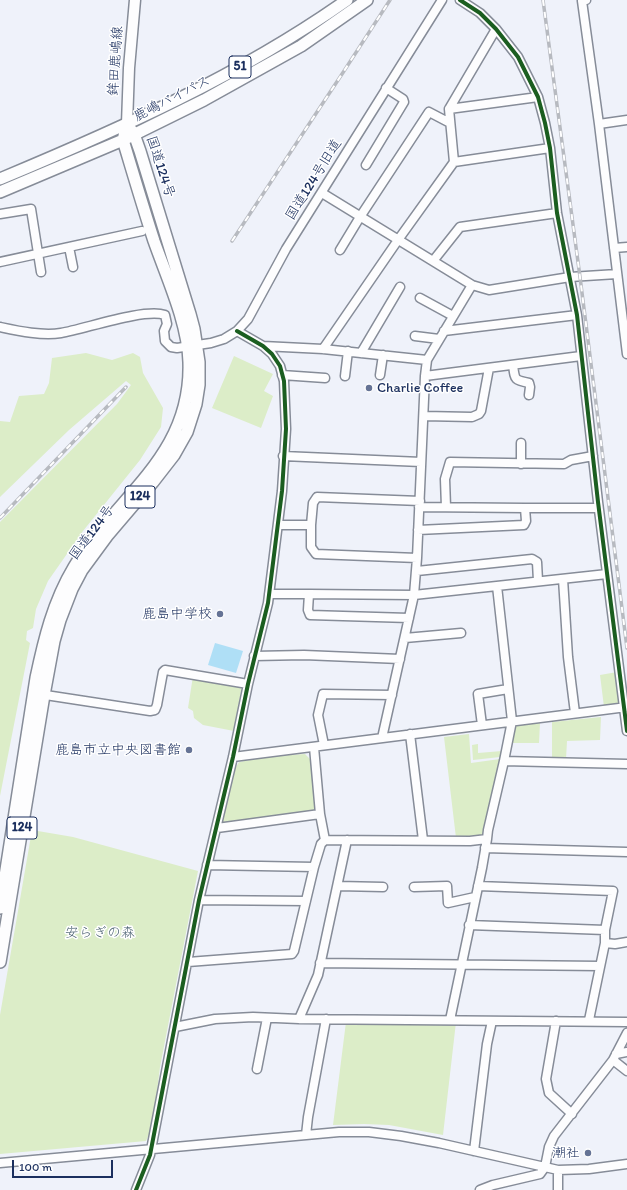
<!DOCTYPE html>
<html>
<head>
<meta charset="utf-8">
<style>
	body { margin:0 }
	#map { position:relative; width:627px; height:1190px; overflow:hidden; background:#eff2fa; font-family:Itim,sans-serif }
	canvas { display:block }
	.scale { position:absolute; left:12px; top:1160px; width:101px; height:18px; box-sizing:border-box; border:2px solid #1b2f5e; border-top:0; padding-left:5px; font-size:12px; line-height:14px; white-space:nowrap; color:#1b2f5e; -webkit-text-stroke:3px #fff; paint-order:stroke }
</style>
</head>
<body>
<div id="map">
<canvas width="627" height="1190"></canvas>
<div class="scale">100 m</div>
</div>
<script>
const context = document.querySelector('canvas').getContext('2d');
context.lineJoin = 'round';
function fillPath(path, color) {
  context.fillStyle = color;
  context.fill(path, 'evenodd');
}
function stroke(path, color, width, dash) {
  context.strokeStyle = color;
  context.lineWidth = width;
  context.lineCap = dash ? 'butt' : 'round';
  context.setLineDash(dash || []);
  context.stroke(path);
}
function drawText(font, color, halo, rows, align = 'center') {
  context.font = font + ' Itim,"Klee One",sans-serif';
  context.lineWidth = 3;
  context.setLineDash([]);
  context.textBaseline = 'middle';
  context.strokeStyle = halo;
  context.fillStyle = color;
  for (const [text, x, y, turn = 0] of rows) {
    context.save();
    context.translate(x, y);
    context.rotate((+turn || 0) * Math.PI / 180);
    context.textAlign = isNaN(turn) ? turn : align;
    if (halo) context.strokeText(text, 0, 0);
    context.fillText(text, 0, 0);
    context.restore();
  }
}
const green = new Path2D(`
	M86,353l26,7 21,-7 7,4 3,16 20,35 -2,19 -21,33 -57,71 -35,50 -12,28 -3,19 -6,3 -1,9 4,3 -30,153v-274l117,-118 14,-19 -5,-4 -57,49 -69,67v-76l10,1 9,-26 25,-2 5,-11 3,-25z
	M234,356l39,18 -9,17 9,5 -12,32 -49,-20z
	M617,672l4,31 -2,2 -15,2 -4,-32z
	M193,676l49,9 -8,46 -31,-6 -9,-7 -1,-7 -5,-3z
	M601,717l-1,23 -33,1 -1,18h-14v-37z
	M540,723l-1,20h-28l2,-18z
	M469,734l2,29 29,-4 -17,77 -27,2 -12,-101z
	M478,744v9l24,-2 -2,6 -27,3 -1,-15z
	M305,754l6,6 7,52 -99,13 15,-55 5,-8 34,-6z
	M32,830l41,7 125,34 -38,196 -4,33 -6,32 -4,9 -146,13v-139z
	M346,1022h110l-13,113 -54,-10 -25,-1 -31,1z`);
const water = new Path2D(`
	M215,643l28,8 -7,22 -28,-8z`);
const minor = new Path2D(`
	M460,0l20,13 16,16 22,28 20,40 7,26 5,25 7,65 20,102 21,187 29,229
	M586,0l-4,1 17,123 28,230
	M449,109l89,-12
	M599,124l28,-4
	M454,162l96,-14
	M366,165l38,-63 -1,-3 -17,-11
	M322,193l150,92 17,5 81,-13 47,-3
	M0,214l31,-5 10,63
	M69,247l4,20
	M614,248l13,-1
	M340,250l20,-33 69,-105 21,11
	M433,261l27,-34 97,-14
	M0,262l142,-31
	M420,298l33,18
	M0,327c19,4 42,9 61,6 24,-4 83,-25 104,-18l2,9 -3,7 1,10 6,6 6,1 34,-5 13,-4 13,-8 11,-12 38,-70 156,-249
	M444,331l133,-16
	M415,336l24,3
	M263,346l60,3 104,11
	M323,349l75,-109 56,-78 -5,-53 47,-80
	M361,353l39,-66
	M513,365c2,15 1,15 16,18l1,4 -1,8
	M282,375l43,3
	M380,375l3,-20
	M345,376l3,-25
	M425,376l156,-20
	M424,416l48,1 7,-3 2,-3 8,-43
	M521,443v21
	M283,456l138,6
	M419,507l106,1
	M446,507l-1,-28 5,-17 114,2 7,-4 22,-4
	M278,525h33
	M418,530l106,-5 2,-4 -1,-13h73
	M417,558l-101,-4 -5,-7v-22l2,-22 4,-6 103,4
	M417,571l115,-12 5,3 1,19
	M563,579l5,78 7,56
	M269,594h40l-1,16 2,5 99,3
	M309,594l105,1 193,-21
	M405,638l56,-5
	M254,656l50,-1 96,4
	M39,694l111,17 5,-1 2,-5 6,-33 2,-2 83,14
	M482,725l-4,-31 30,-5
	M410,734l13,106
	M382,738l32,-143 3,-37 8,-182 2,-16 45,-75
	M324,745l-6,-30 5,-21 69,1
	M314,747l6,67 5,26
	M233,757l394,-50
	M504,761l123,3
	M217,828l103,-14
	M485,848l142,4
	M207,865l107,2
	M338,886l45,1
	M478,886l135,5 -8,39v13
	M414,887l33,-1 1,17 27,-6
	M199,900l107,1
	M469,925l136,5
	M188,962l104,-8 2,-3 20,-84 7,-23 4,-4 145,1 17,-2 1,-9 16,-69 8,-40 -15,-135
	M320,963l280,3
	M299,1019l19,-44 29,-135
	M450,1020l32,-152 5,-29
	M589,1020l16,-77 10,1 12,-2
	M556,1021l-10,58 3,14 23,21
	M175,1027l40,-8 38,-2 46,2 328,3
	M616,1054l11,-2
	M613,1060l14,11
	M257,1069l10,-51
	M306,1135l2,-18 18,-98
	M474,1151l13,-107 5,-23
	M0,1163l306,-28 33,-3h30l32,4 38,7 119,27 31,-1 38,-5
	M136,1190l14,-35 49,-255 34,-143 15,-73 20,-81 14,-112 4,-62 -2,-48 -4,-15 -8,-12 -9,-8 -26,-15
	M480,1190l13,-5 47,-11 5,-7 4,-20 5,-11 59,-76 14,-27
	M558,1190v-20`);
const major = new Path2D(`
	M127,124l2,-56 6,-68`);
const highway = new Path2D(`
	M0,179c120,-50 241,-104 347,-179
	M0,192l123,-52 81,-40 97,-54 66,-46
	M0,908l36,-230c8,-38 17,-76 38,-111 43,-72 118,-110 115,-205 -1,-39 -22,-84 -35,-121 -11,-34 -21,-68 -31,-101l4,-16
	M0,962l44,-267 10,-54 6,-21 12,-31 10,-19 25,-34 46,-54 21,-27 13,-23 9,-28 3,-19v-23l-5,-33 -4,-15 -50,-163 -6,-17 -7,-10`);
const rail = new Path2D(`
	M543,0l37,277 47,371
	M232,241l112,-170 46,-71
	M0,518l126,-131`);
const cycleway = new Path2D(`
	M460,0l20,13 16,16 22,28 20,40 7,26 5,25 7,65 20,102 21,187 29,229
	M136,1190l14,-35 49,-255 34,-143 15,-73 20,-81 14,-112 4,-62 -2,-48 -4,-15 -8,-12 -9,-8 -26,-15`);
const markers = [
	[369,388,4,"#657395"],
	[220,614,4,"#657395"],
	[189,750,4,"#657395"],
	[588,1153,4,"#657395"]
];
const shields = [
	[240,67,22],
	[140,497,30],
	[22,828,30]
];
const shieldNames = [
	["51",240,67],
	["124",140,497],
	["124",22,828]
];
const streetNames = [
	["鉾田鹿嶋線",116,61,-86],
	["鹿嶋バイパス",172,99,-27],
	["国道124号",160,167,72],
	["国道124号旧道",314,180,-58],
	["国道124号",92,533,-53]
];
const poiNames = [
	["Charlie Coffee",377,388,"left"],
	["鹿島中学校",212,614],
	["鹿島市立中央図書館",181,750],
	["潮社",580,1153]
];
const parkNames = [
	["安らぎの森",100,933]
];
fillPath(green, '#dcedc8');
fillPath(water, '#afdff6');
stroke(minor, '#868c98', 11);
stroke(major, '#868c98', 13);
stroke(highway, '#868c98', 14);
stroke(minor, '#fdfdfe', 8);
stroke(major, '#fdfdfe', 10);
stroke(highway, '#fdfdfe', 11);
stroke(rail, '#b7bac0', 3.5);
stroke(rail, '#fff', 2, [6]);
stroke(cycleway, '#1b5e20', 4);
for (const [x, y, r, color] of markers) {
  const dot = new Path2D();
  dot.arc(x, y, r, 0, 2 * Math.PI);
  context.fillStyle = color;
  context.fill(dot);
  stroke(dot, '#fff', 1.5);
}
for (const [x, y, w] of shields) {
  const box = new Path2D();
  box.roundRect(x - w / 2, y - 11, w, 22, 3);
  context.fillStyle = '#fff';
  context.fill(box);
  stroke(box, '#1b2f5e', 1);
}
drawText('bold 13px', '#1b2f5e', null, shieldNames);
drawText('14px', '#1b2f5e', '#fff', streetNames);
drawText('14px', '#1b2f5e', '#fff', poiNames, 'right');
drawText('14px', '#475e6e', '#fff', parkNames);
</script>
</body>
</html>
